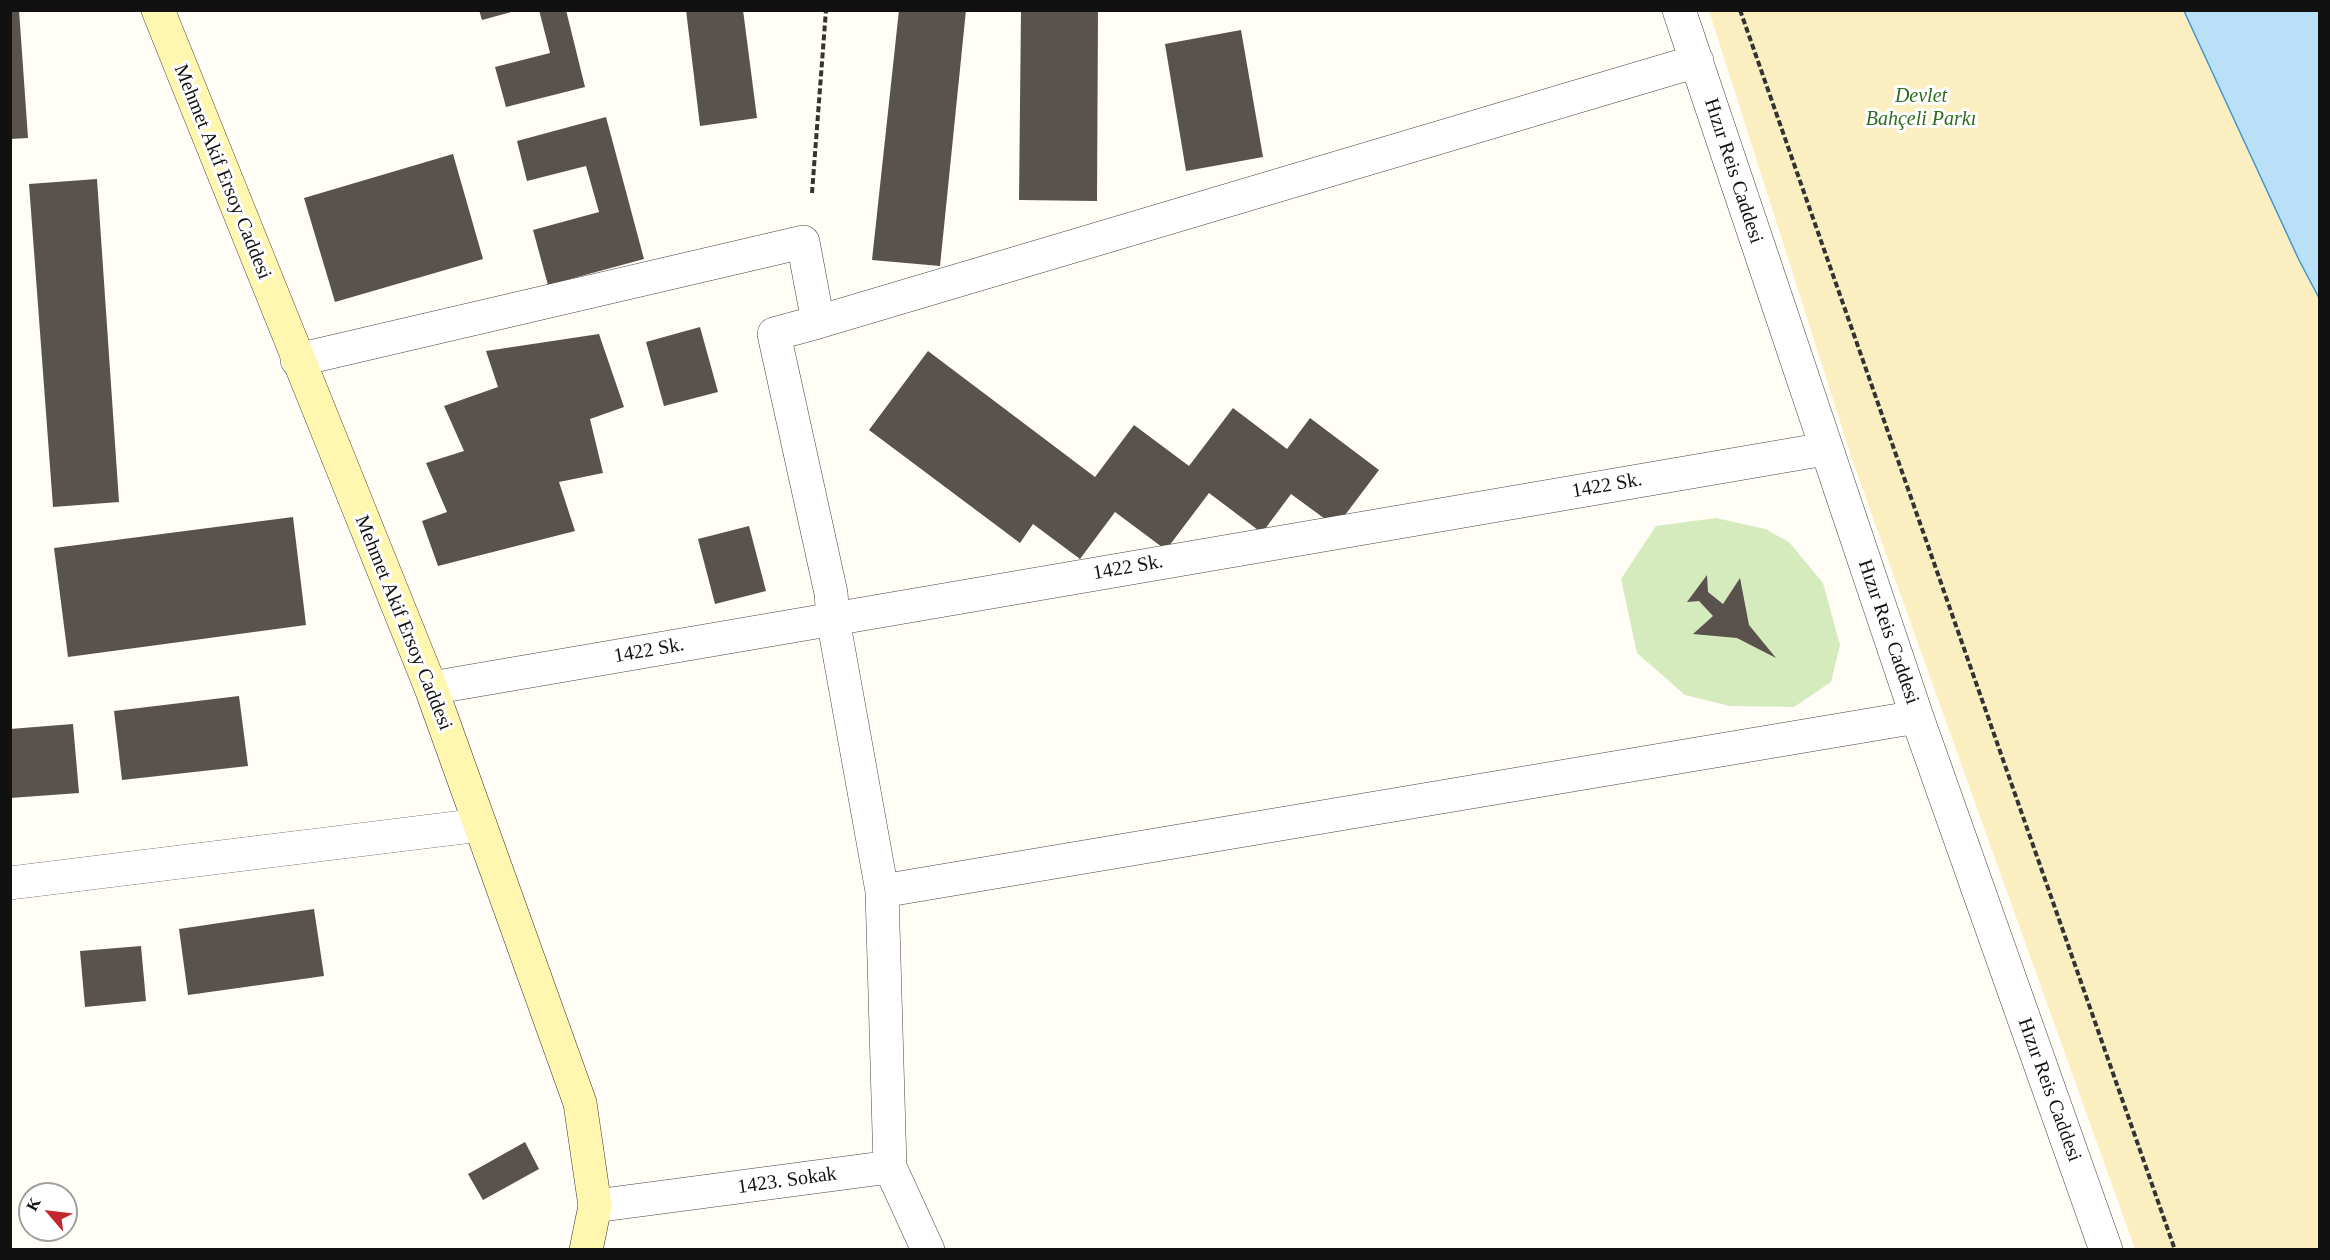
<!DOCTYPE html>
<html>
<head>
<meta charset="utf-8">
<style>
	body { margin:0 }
	#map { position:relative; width:2330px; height:1260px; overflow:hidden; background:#fffdf5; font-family:"Times New Roman",serif }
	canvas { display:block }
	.frame { position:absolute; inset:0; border:12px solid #111; pointer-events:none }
	.north { position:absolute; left:18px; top:1182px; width:60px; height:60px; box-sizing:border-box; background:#fff; border:2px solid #a0a0a0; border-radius:50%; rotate:298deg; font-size:16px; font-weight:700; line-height:24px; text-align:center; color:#111 }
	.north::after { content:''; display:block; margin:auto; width:21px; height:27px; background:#c4262e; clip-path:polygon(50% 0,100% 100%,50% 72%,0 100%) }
</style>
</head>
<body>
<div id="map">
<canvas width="2330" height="1260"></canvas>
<div class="frame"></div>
<div class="north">K</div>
</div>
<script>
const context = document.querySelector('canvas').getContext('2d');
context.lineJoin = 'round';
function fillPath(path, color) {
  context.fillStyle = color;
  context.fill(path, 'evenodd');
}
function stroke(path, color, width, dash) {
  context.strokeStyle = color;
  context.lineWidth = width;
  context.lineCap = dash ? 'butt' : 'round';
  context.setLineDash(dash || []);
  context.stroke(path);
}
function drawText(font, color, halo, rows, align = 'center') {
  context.font = font + ' "Times New Roman",serif';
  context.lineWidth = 6;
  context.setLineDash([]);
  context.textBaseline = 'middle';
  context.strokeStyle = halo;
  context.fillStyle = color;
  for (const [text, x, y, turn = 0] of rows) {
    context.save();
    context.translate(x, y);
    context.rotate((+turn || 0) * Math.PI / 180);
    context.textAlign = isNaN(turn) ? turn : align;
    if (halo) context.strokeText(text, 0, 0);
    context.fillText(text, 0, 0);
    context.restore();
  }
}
const green = new Path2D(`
	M1716,518l49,11 24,13 34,41 17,62 -9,37 -37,25 -64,-1 -45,-11 -48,-42 -16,-74 35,-53z`);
const sand = new Path2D(`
	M1709,11h475l115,249 20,38v951h-184l-282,-787z`);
const water = new Path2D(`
	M2184,11h135v287l-20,-38z`);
const building = new Path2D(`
	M10,10h9l9,128 -18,1z
	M479,10h36v1l-33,9z
	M539,10h27l19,77 -79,20 -11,-40 55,-14z
	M686,10h57l14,108 -57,8z
	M899,10h67l-26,256 -68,-6z
	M1021,10h77l-1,191 -78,-1z
	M1241,30l22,127 -77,14 -21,-127z
	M606,117l38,142 -96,26 -15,-55 66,-18 -13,-46 -59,15 -10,-40z
	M453,154l30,105 -148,43 -31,-104z
	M97,179l22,323 -66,5 -24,-323z
	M700,327l18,65 -54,14 -18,-64z
	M599,334l25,73 -34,12 13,54 -44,9 16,49 -137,35 -16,-45 25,-9 -21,-49 38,-12 -20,-45 54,-19 -12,-36z
	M928,351l167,126 39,-52 55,41 44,-58 54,41 23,-31 69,52 -43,57 -45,-33 -29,39 -53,-40 -43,57 -51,-38 -35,47 -47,-35 -13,19 -151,-113z
	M293,517l13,108 -238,32 -14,-109z
	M749,526l17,65 -51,13 -17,-65z
	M1707,575l1,17 15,12 17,-26 9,47 27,33 -39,-20 -44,-4 20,-18 -14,-15 -12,1z
	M239,696l9,70 -126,14 -8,-69z
	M73,724l6,69 -69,5v-69z
	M314,909l10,67 -136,19 -9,-66z
	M141,946l5,55 -61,6 -5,-56z
	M525,1142l14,27 -56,31 -15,-26z`);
const path = new Path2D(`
	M1740,10l435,1240
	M812,193l14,-183`);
const minor = new Path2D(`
	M1679,10l238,707 189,533
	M818,322l879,-261
	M297,360l506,-118 15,80 -44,12 57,259 2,26 49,272 8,276
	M431,688l1394,-239
	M10,883l470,-58
	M882,891l1035,-174
	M595,1206l295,-39 38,83`);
const secondary = new Path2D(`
	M158,10l273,678 149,415 15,103 -9,44`);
const parkNames = [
	["Devlet",1921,97],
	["Bahçeli Parkı",1921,120]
];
const streetNames = [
	["Hızır Reis Caddesi",1733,171,72],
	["Mehmet Akif Ersoy Caddesi",222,172,68],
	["1422 Sk.",1607,486,-10],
	["1422 Sk.",1128,568,-10],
	["Mehmet Akif Ersoy Caddesi",403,623,68],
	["Hızır Reis Caddesi",1888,632,71],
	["1422 Sk.",649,651,-10],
	["Hızır Reis Caddesi",2049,1090,70],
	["1423. Sokak",787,1181,-8]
];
fillPath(green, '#d5ebbd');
fillPath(sand, '#fbeec1');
fillPath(water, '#b9e0f7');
stroke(water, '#3f96cf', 1.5);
fillPath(building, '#5a524d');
stroke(minor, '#444', 34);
stroke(secondary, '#333', 34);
stroke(path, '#333', 4, [6, 3]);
stroke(minor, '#fff', 33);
stroke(secondary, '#fff6b0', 33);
drawText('italic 20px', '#2f6b1f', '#fff', parkNames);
drawText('20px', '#111', '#fff', streetNames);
</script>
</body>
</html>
